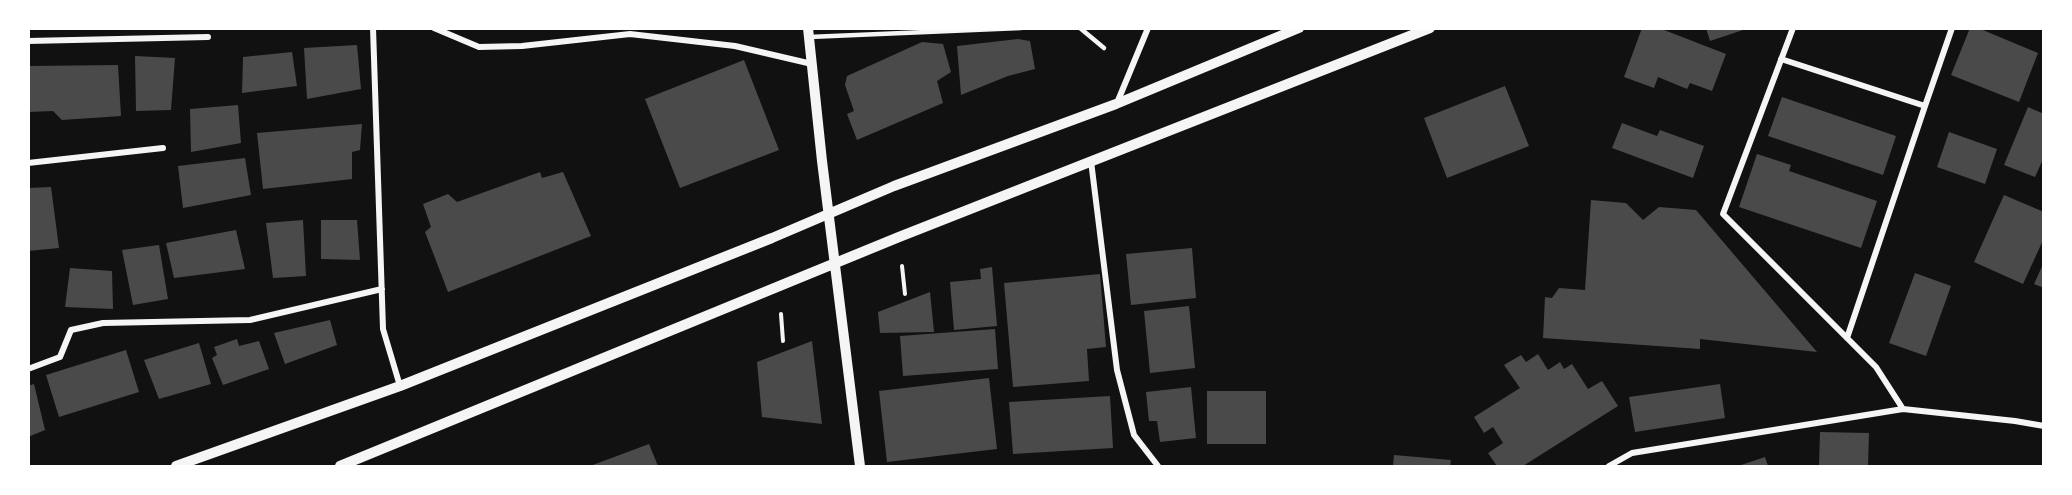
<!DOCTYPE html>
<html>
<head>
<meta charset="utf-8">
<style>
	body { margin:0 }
	#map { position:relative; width:2072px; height:495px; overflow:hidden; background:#111; font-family:"Fira Sans Condensed",sans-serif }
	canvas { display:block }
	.frame { position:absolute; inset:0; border:30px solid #fff; pointer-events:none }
</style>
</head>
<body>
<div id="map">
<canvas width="2072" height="495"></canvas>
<div class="frame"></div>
</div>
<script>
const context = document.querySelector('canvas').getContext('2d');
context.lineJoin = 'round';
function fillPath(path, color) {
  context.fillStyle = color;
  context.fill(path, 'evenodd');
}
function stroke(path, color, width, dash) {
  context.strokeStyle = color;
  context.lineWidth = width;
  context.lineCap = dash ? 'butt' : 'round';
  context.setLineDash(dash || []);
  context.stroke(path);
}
const building = new Path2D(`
	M1642,28h17l67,26 -14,37 -22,-8 -3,6 -29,-12 -4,11 -30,-11z
	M1706,28h40v1l-36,12z
	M1970,28h8l60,25 -19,49 -68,-27z
	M1018,39l12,2 5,28 -27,7 -47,19 -4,-49z
	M922,42l21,2 8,28 -14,9 6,22 -86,37 -10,-26 7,-3 -9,-26 2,-9z
	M357,45l4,44 -54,10 -3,-51z
	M292,52l5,34 -55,7 1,-36z
	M135,56l40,2 -4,52 -35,1z
	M744,60l35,90 -99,38 -35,-89z
	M118,65l3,51 -59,4 -9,-9 -25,1v-46z
	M1505,86l24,60 -82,32 -23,-60z
	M1782,97l114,39 -13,39 -115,-39z
	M238,105l3,38 -50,9 -1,-43z
	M2028,107l16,7v43l-9,20 -31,-12z
	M1622,123l35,13 3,-6 44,16 -11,32 -81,-30z
	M362,124l-2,26 -8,2v27l-89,10 -6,-56z
	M1949,132l48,17 -12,35 -48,-17z
	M1757,154l34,11 -2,6 88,30 -16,47 -122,-41z
	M245,158l6,37 -68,13 -5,-42z
	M540,172l2,6 21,-6 28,64 -143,56 -23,-60 6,-5 -8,-23 25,-10 9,8z
	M51,187l8,61 -31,3v-63z
	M2004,195l40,17v26l-21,46 -49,-22z
	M1591,200l35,3 17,17 16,-13 37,3 121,142 -117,-13v10l-157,-11 2,-41 7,1 7,-10 26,2z
	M303,220l3,56 -33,2 -7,-55z
	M321,220h36l3,40 -39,-1z
	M236,230l9,39 -71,9 -8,-35z
	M159,245l9,54 -35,6 -11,-55z
	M1192,248l4,50 -65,7 -5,-51z
	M2044,262v26l-10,-4z
	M992,267l5,59 -43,4 -4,-48 31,-3 -1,-10z
	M70,268l42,3 1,38 -48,-2z
	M1915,273l36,13 -25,70 -37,-13z
	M1100,274l6,73 -19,2 2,32 -76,6 -9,-104z
	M930,292l4,40 -54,1 -2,-21z
	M1189,306l6,62 -45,5 -6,-62z
	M330,320l7,25 -52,19 -11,-31z
	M995,329l3,40 -95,7 -3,-40z
	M237,339l2,7 20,-5 10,28 -46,16 -11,-27 5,-3 -3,-8z
	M812,341l10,83 -60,-7 -5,-55z
	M199,343l12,41 -52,15 -15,-39z
	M126,350l13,42 -80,25 -13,-42z
	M1538,354l10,16 12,-8 4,7 8,-5 16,25 14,-8 16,25 -95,60h-26l-9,-13 15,-10 -10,-16 -9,6 -10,-16 46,-29 -16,-23 17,-10 5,7z
	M989,378l8,71 -110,13 -8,-71z
	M34,384l11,46 -17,7v-51z
	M1720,384l5,34 -90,14 -6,-35z
	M1191,387l5,51 -36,4 -3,-21h-8l-3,-29z
	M1207,391h59v53h-59z
	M1110,396l3,52 -100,6 -4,-52z
	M1820,432l49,1 -1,33h-49z
	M649,444l9,22h-68z
	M1394,455l57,5 -1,6h-57z
	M1765,457l3,9h-30z`);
const path = new Path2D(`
	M902,266l3,28
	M781,314l2,27`);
const service = new Path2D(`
	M1080,28l24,20
	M809,37l212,-9`);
const minor = new Path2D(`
	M373,28l10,301 17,57
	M434,28l45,19 43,-1 108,-12 105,12 77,18
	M1793,28l-70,186 153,153 27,42
	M28,41l180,-4
	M1781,59l144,47 -78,232
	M1117,103l31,-75
	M1925,106l27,-78
	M1091,161l26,209 17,65 24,31
	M28,163l135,-15
	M28,369l32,-12 11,-27 32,-7 147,-3 132,-31
	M1609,466l23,-13 271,-44 112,12 29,5`);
const tertiary = new Path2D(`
	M808,28l14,133 38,305
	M176,466l224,-80 372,-148 122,-52 222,-82 183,-76
	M340,466l559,-229 531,-209`);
fillPath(building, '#4a4a4a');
stroke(path, '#f5f5f5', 4);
stroke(service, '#f5f5f5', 4.5);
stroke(minor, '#f5f5f5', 6);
stroke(tertiary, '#f5f5f5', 10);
</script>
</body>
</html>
